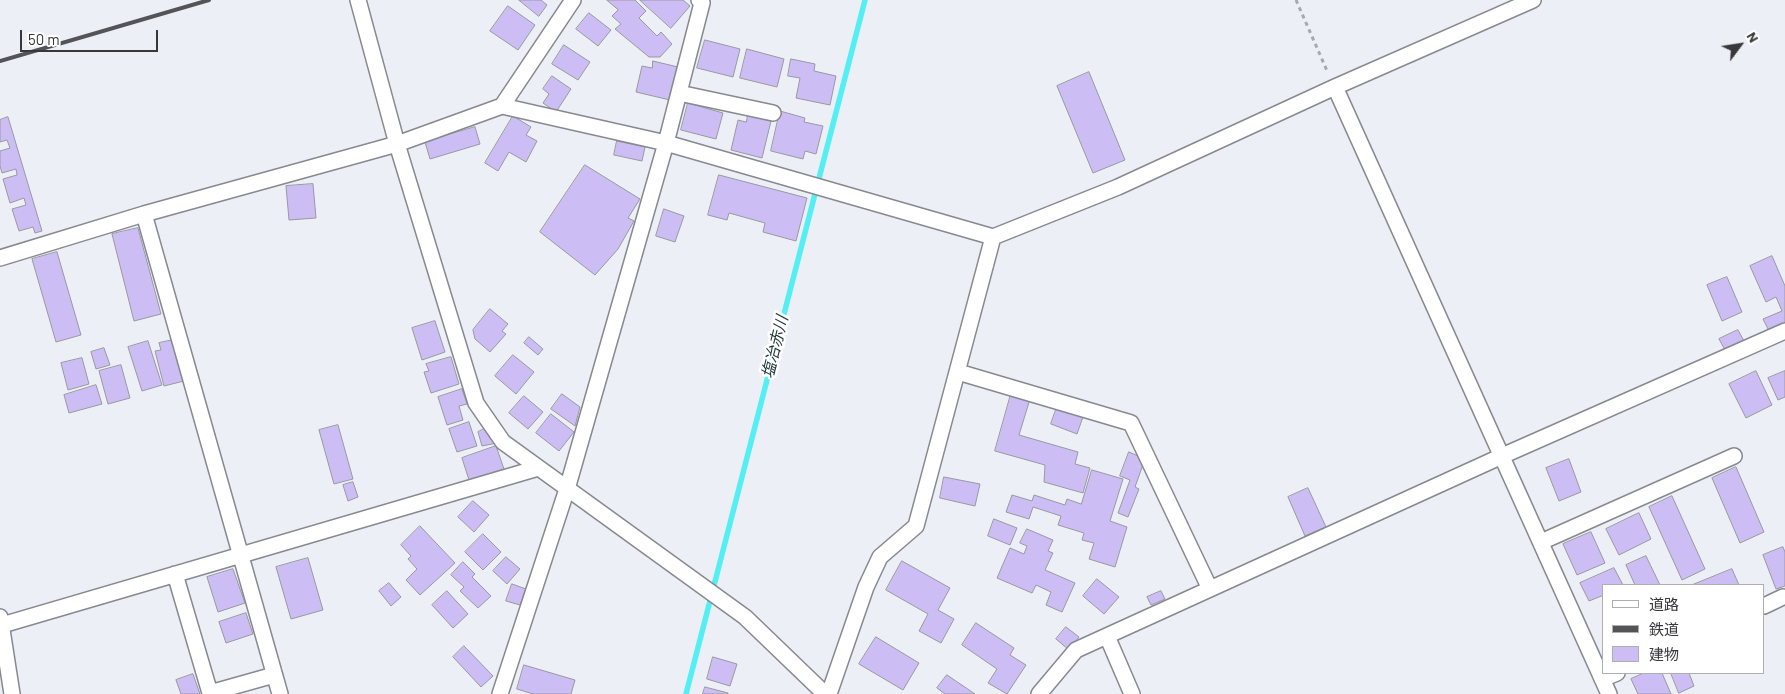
<!DOCTYPE html>
<html>
<head>
<meta charset="utf-8">
<style>
	body { margin:0 }
	#map { position:relative; width:1785px; height:694px; overflow:hidden; background:#edeff6; font-family:Barlow,"Noto Sans JP",sans-serif }
	canvas { display:block }
	.legend { position:absolute; left:1602px; top:584px; width:162px; height:90px; box-sizing:border-box; background:#fff; border:1px solid #afafb1; margin:0; padding:6px 9px; list-style:none; font-size:15px; color:#38383b }
	.legend li { display:flex; align-items:center; gap:10px; height:25px }
	.legend b { width:25px; border:1px solid #afafb1 }
	.north { position:absolute; left:1715px; top:20px; width:50px; height:50px; -webkit-text-stroke:4px #fff; paint-order:stroke; rotate:59deg; font-size:14px; font-weight:700; line-height:20px; text-align:center; color:#38383b }
	.north::after { content:''; display:block; margin:auto; width:18px; height:22px; background:#38383b; clip-path:polygon(50% 0,100% 100%,50% 72%,0 100%) }
	.scale { position:absolute; left:20px; top:30px; width:138px; height:22px; box-sizing:border-box; border:2px solid #38383b; border-top:0; padding-left:6px; font-size:15px; line-height:18px; white-space:nowrap; color:#38383b; -webkit-text-stroke:4px #fff; paint-order:stroke }
</style>
</head>
<body>
<div id="map">
<canvas width="1785" height="694"></canvas>
<ul class="legend">
<li><b style="height:6px;background:#fff"></b>道路</li>
<li><b style="height:6px;background:#545458"></b>鉄道</li>
<li><b style="height:14px;background:#ccbef5"></b>建物</li>
</ul>
<div class="north">N</div>
<div class="scale">50 m</div>
</div>
<script>
const context = document.querySelector('canvas').getContext('2d');
context.lineJoin = 'round';
function stroke(path, color, width, dash) {
  context.strokeStyle = color;
  context.lineWidth = width;
  context.lineCap = dash ? 'butt' : 'round';
  context.setLineDash(dash || []);
  context.stroke(path);
}
function fillPath(path, color) {
  context.fillStyle = color;
  context.fill(path, 'evenodd');
}
function drawText(font, color, halo, rows, align = 'center') {
  context.font = font + ' Barlow,"Noto Sans JP",sans-serif';
  context.lineWidth = 5;
  context.setLineDash([]);
  context.textBaseline = 'middle';
  context.strokeStyle = halo;
  context.fillStyle = color;
  for (const [text, x, y, turn = 0] of rows) {
    context.save();
    context.translate(x, y);
    context.rotate((+turn || 0) * Math.PI / 180);
    context.textAlign = isNaN(turn) ? turn : align;
    if (halo) context.strokeText(text, 0, 0);
    context.fillText(text, 0, 0);
    context.restore();
  }
}
const stream = new Path2D(`
	M686,694l179,-694`);
const building = new Path2D(`
	M519,0h22l6,5 -8,11z
	M607,0h28l11,11 -7,7 18,18 4,-4 11,12 -12,13h-11l-34,-28 6,-5 -9,-8 6,-6z
	M640,0h43l7,6 -19,22z
	M508,6l27,19 -17,25 -28,-19z
	M589,13l22,17 -13,16 -22,-17z
	M705,40l35,9 -7,28 -36,-9z
	M564,45l26,17 -12,18 -26,-16z
	M747,49l37,10 -7,28 -37,-9z
	M791,59l24,5 -1,7 22,5 -6,29 -34,-7 4,-20 -12,-2z
	M653,61l25,6 -8,33 -34,-8 6,-26 10,2z
	M1089,72l36,88 -32,13 -36,-87z
	M552,76l19,13 -15,23 -13,-9 6,-9 -6,-5z
	M688,103l35,10 -7,26 -35,-9z
	M780,111l25,7 -1,4 19,4 -7,28 -11,-3 -2,8 -32,-8z
	M748,115l23,6 -9,37 -31,-8 7,-30 8,2z
	M513,116l18,11 -5,8 11,6 -11,21 -17,-10 -11,19 -13,-8z
	M8,117l34,114 -7,2 -2,-6 -14,4 -7,-22 14,-4 -2,-7 -14,5 -7,-24 14,-4 -1,-6 -14,4 -2,-7v-15l10,-3 -3,-8 -7,2v-22z
	M475,127l5,17 -50,15 -5,-17z
	M617,141l28,6 -3,14 -28,-6z
	M585,165l55,34 -12,19 6,3 -16,28 -23,26 -55,-43z
	M719,175l88,23 -11,43 -33,-9 2,-9 -36,-10 -2,7 -19,-5z
	M313,184l3,34 -27,2 -3,-34z
	M664,209l20,7 -9,26 -19,-6z
	M138,228l23,86 -27,7 -22,-87z
	M57,252l24,83 -25,7 -24,-83z
	M1772,256l13,30v38l-16,7 -6,-12 19,-8 -6,-14 -10,5 -16,-36z
	M1727,277l15,35 -20,9 -15,-36z
	M490,309l18,15 -6,7 4,3 -16,18 -15,-13 -2,-9z
	M435,321l10,31 -23,8 -10,-32z
	M1738,330l6,11 -19,9 -6,-11z
	M529,337l14,12 -5,6 -14,-12z
	M173,340l11,41 -20,5 -9,-35 6,-1 -2,-7z
	M148,341l14,44 -20,6 -14,-44z
	M104,348l6,17 -14,4 -5,-17z
	M513,355l21,17 -18,22 -21,-18z
	M451,357l8,27 -28,9 -7,-21 5,-1 -3,-7z
	M82,358l7,26 -21,6 -7,-27z
	M121,365l9,33 -22,6 -9,-33z
	M1756,371l16,34 -26,13 -17,-34z
	M1785,371v26l-7,3 -10,-22z
	M96,385l6,19 -33,9 -5,-18z
	M462,389l5,15 -8,2 4,14 -16,5 -9,-28z
	M562,394l18,13 -5,19 -24,-17z
	M1011,394l19,5 -11,36 59,17 -3,12 15,4 -7,25 -39,-11 1,-17 -50,-14z
	M524,396l19,16 -15,17 -19,-16z
	M1058,404l26,10 -7,20 -26,-10z
	M551,414l23,18 -15,19 -23,-18z
	M469,422l8,24 -20,6 -8,-23z
	M338,425l15,54 -19,5 -15,-54z
	M486,428l11,15 -15,3 -4,-14z
	M496,446l8,23 -35,11 -7,-22z
	M1129,452l16,7 -10,28 4,2 -11,28 -10,-4 12,-33 -10,-4z
	M1569,459l12,33 -22,9 -13,-33z
	M1736,467l28,65 -24,11 -28,-65z
	M1092,470l31,9 -13,42 17,6 -12,40 -26,-8 5,-16 -12,-3 2,-7 -26,-8 3,-9 -28,-9 -4,12 -23,-7 6,-17 20,6 2,-6 31,10 2,-6 14,5z
	M944,477l36,7 -5,22 -35,-8z
	M353,482l5,15 -10,4 -5,-16z
	M1308,488l18,39 -21,9 -17,-39z
	M1672,496l33,73 -23,11 -33,-73z
	M473,501l16,14 -15,17 -16,-15z
	M1639,513l12,26 -32,16 -13,-26z
	M994,519l23,9 -7,17 -22,-9z
	M420,526l35,37 -35,32 -14,-15 11,-11 -9,-10 3,-3 -10,-11z
	M1027,529l26,11 -5,11 5,2 -8,17 30,13 -13,29 -16,-7 5,-13 -15,-7 -4,8 -35,-15 13,-30 14,6 3,-8 -7,-3z
	M1591,532l14,31 -28,12 -14,-31z
	M483,534l18,18 -18,18 -18,-18z
	M1783,547l2,5v34l-9,3 -13,-34z
	M1646,556l14,29h-25l-9,-20z
	M506,557l14,12 -13,15 -14,-13z
	M308,558l15,52 -32,9 -15,-52z
	M902,561l48,27 -12,22 16,9 -13,24 -22,-12 9,-17 -42,-24z
	M463,562l12,12 -3,3 19,19 -13,12 -18,-17 4,-4 -13,-12z
	M1614,568l9,17h-19v10l-15,6 -9,-18z
	M233,569l12,34 -27,9 -11,-35z
	M1732,569l7,16h-47z
	M1097,579l22,18 -15,17 -21,-18z
	M389,583l12,14 -10,9 -12,-15z
	M512,584l14,5 -6,16 -14,-4z
	M447,591l21,23 -15,14 -21,-23z
	M1161,591l4,8 -14,6 -4,-8z
	M246,613l7,21 -27,9 -7,-21z
	M976,623l38,25 -4,7 16,10 -19,29 -19,-11 9,-14 -35,-24z
	M1066,627l13,10 -10,13 -13,-11z
	M876,637l43,26 -16,27 -44,-26z
	M464,646l29,30 -12,11 -28,-30z
	M713,657l24,7 -7,22 -23,-7z
	M524,665l51,15 -4,14h-38l-16,-5z
	M1644,673h18l9,21h-33l-7,-15z
	M1671,673h18l5,13 -15,7z
	M193,674l7,20h-19l-5,-14z
	M947,675l28,19h-30l-8,-6z
	M705,687l23,6v1h-25z`);
const path = new Path2D(`
	M1296,0l32,73`);
const street = new Path2D(`
	M358,0l39,144 79,259 27,39 242,175 80,77
	M1335,87l274,607
	M679,93l94,20
	M502,106l71,-106
	M144,214l136,480
	M0,258l144,-44 253,-70 105,-38 164,37 327,94 125,-50 217,-100 198,-87
	M958,372l173,51 79,166
	M1541,542l193,-86
	M175,574l35,119 64,-18
	M1764,606l19,-9
	M0,617l12,77
	M2,625l536,-157
	M1107,636l25,58
	M1602,679l15,-6
	M500,694l67,-205 99,-346 36,-140 -3,-3
	M829,694l37,-107 14,-30 36,-31 77,-289
	M1039,694l37,-44 426,-194 283,-125`);
const rail = new Path2D(`
	M0,61l209,-61`);
const waterNames = [
	["塩冶赤川",775,347,-76]
];
stroke(stream, '#54eff4', 5.5);
fillPath(building, '#ccbef5');
stroke(building, '#99989f', 1);
stroke(street, '#87898f', 18);
stroke(path, '#a8a9af', 3, [4, 4]);
stroke(street, '#fff', 15);
stroke(rail, '#545458', 4);
drawText('italic 16px', '#1e3738', '#fff', waterNames);
</script>
</body>
</html>
